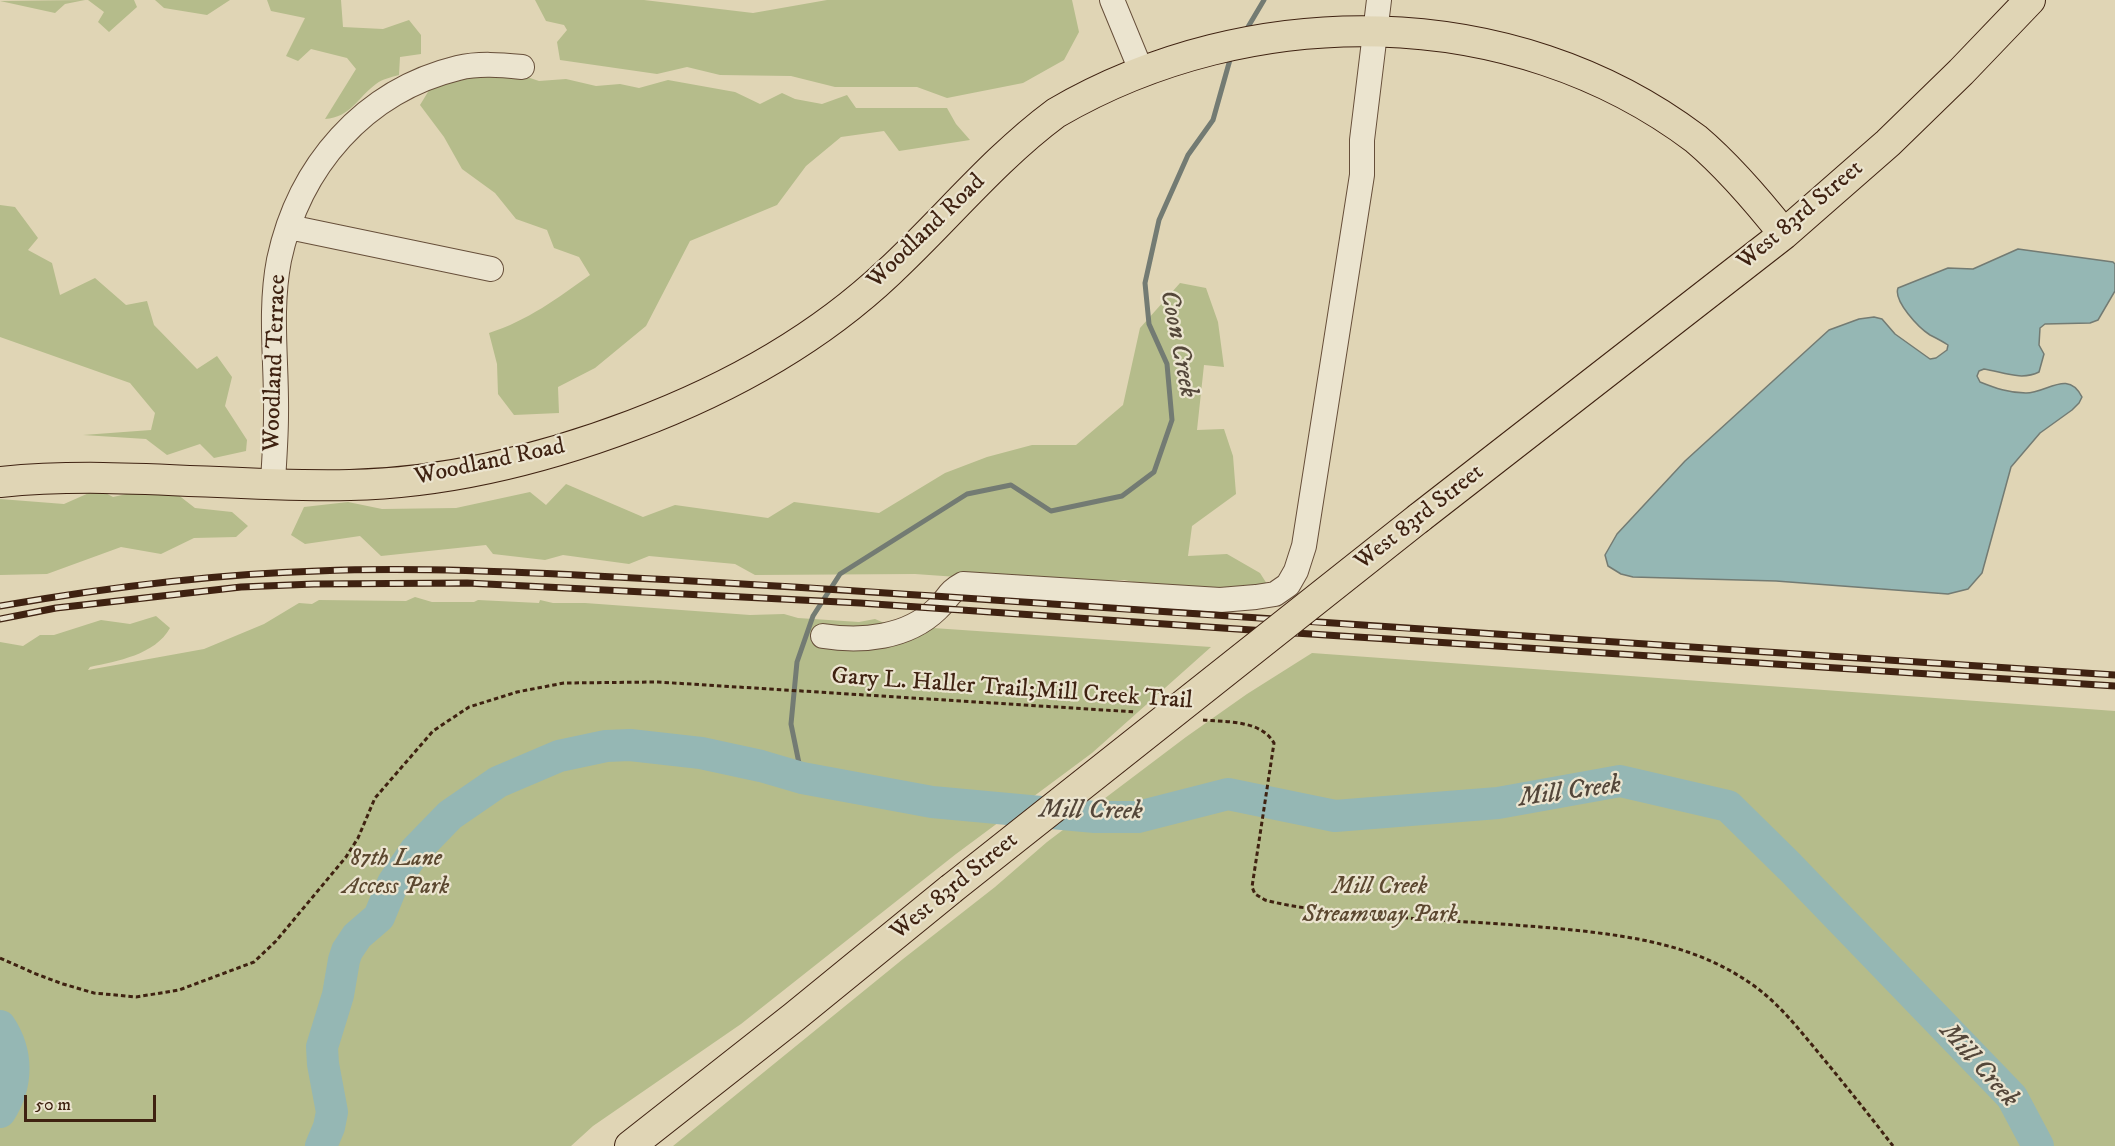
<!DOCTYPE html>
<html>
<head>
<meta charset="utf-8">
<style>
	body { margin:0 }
	#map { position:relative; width:2115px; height:1146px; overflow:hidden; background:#e0d5b5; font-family:"IM FELL DW Pica",serif }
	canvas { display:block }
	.scale { position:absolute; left:24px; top:1095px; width:132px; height:27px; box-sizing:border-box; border:3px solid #3f2211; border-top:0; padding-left:8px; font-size:18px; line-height:21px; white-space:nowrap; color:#3f2211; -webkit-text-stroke:4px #ebe4cf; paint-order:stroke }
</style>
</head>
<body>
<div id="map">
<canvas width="2115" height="1146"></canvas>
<div class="scale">50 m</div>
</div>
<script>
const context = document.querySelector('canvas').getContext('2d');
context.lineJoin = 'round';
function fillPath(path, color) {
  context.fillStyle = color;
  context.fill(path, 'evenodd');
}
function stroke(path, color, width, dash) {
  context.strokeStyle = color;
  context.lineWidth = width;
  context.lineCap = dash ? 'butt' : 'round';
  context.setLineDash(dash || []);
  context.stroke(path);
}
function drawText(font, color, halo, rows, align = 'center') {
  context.font = font + ' "IM FELL DW Pica",serif';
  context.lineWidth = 4.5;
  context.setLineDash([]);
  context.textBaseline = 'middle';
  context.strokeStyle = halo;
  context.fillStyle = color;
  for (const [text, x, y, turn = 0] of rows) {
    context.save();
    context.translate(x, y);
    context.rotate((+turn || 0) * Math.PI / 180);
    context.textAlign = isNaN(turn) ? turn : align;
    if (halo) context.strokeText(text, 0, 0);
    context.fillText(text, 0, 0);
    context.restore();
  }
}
const green = new Path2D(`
	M85,0l-20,4 -10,9 -55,-12z
	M88,0h46l3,7 -28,25 -11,-10 6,-10z
	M155,0h75l-23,15 -43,-7z
	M267,0h74l2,27 40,2 26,-9 12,15v19l-21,3 -1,18c-7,2 -17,4 -23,9 -19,14 -25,33 -51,35l31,-50 -9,-11 -36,-9 -13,12 -12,-5 19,-38 -34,-7z
	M535,0h109l109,13 74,-13h245l7,32 -15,28 -41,23 -76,15 -30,-11h-82l-44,-11 -71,-1 -33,-8 -30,7 -97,-14 -3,-18 10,-12 -3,-5 -18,-4z
	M512,72l27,9 27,-2 30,7 24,-2 19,4 29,-8 67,12 25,12 22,-11 13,6 27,5 25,-9 9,13h91l9,16 14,16 -71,11 -15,-20 -43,6 -35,29 -29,39 -87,36 -44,85 -51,42 -37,19 1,26 -45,2 -16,-21 -1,-30 -8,-31c38,-12 69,-35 101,-58l-11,-18 -25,-9 -7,-18 -31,-11 -21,-26 -33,-24 -18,-32 -24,-32 11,-18 35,-13z
	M0,205l15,2 23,31 -10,12 24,13 8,32 35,-17 31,27 21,-4 7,24 43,44 20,-13 15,21 -7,29 22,34 -1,11 -32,7 -14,-14 -33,11 -21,-16 -63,-4 68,-5 4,-17 -25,-30 -130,-46z
	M1180,283l26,5 12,34 6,45 -20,-2 -7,65 27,-1 9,27 3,38 -44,32 -4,30 39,-2 33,19 14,22 -94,-3 -56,-12 -96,2 -113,-8 -160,1 -20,-11 -86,-8 -20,8 -66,-9 -18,5 -52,-6 -7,-9 -105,11 -21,-20 -55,8 -14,-9 13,-28 44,-5 34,7 74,-1 74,-16 16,13 20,-21 77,33 32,-12 93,13 26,-16 85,11 66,-40 42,-16 45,-12h44l47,-40 17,-77z
	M98,489l15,8 27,-6 37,3 18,14 37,4 16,14 -12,11 -42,1 -33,16 -40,-7 -74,27 -47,1v-76l64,5z
	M415,597l17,5h42l4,-2 61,3 1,-3 13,3h32l165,12 34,-1 14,4 61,4 16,-3 14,6 322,22 -119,106 -136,101 -215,170 -148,102 -22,20h-571v-504l23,4 17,-11h14l47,-15 29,4 26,-8 14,12c-15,27 -53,33 -80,39l-2,3 116,-21 60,-25 35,-21 13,1 7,-4 87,1z
	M1312,653l803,58v435h-1442l230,-187 92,-72 52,-45 139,-105 61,-43z`);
const water = new Path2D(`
	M2018,249l95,13 2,2v27l-17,29 -8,3 -45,1 -5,4 -1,17 5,9 -5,18c-18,9 -36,0 -55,-3l-5,2 -2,5 3,6c15,6 29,11 46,11 21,0 42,-24 56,4l-3,6 -7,7 -32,23 -29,34 -29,106 -14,16 -20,5 -172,-13 -143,-4 -12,-3 -13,-8 -3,-11 12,-21 68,-73 144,-131 30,-11 15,-2 8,2 13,15 35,25 6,-1 11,-8 1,-5c-6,-4 -12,-7 -18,-10 -11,-7 -37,-34 -32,-47l50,-20 25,1z`);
const stream = new Path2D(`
	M1245,32l19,-32
	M802,778l-11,-54 6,-62 16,-46 27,-42 127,-80 44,-9 40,26 71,-15 32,-24 18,-52 -5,-56 -18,-40 -4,-41 14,-63 29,-65 25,-35 18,-64`);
const river = new Path2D(`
	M0,1026c18,27 18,58 0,86
	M321,1146l8,-19 3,-15 -9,-48 -1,-17 16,-52 6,-35 3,-9 10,-15 22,-19 14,-34 22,-32 35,-36 48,-33 61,-26 47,-10 24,-1 71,8 60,13 41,12 130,24 163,15h43l90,-23 107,22 163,-13 122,-22 108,25 62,61 222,230 26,49`);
const path = new Path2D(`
	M1203,720c23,2 58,0 71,23l-22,144 3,7 10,6c34,9 69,11 104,15 68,6 136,8 204,15 66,7 129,17 184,58 25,19 45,45 65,69 24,29 48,59 71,89
	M0,958l36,16 27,10 31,9 42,4 43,-7 75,-28 22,-21 70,-84 12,-19 17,-40 58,-67 36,-24 48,-15 47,-9 94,-1 478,30`);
const minor = new Path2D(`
	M1112,0l26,63
	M289,227l202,42
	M273,483c1,-22 3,-45 3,-68 1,-51 -7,-103 3,-155 20,-94 85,-169 179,-192 21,-5 43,-3 64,-1
	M823,636c39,6 84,2 114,-27 11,-10 11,-17 26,-25l257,16 36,-3 19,-3 13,-9 8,-14 8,-25 58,-371v-35l17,-140`);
const major = new Path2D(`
	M0,482c117,-12 233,6 350,3 96,-2 193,-26 283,-60 93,-35 184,-85 256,-153 56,-52 105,-113 167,-159 194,-113 456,-113 640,26 33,28 61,61 88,95
	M1419,518l365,-284 104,-91 73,-71 69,-72
	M630,1146l164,-129 157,-128`);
const rail = new Path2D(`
	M0,606c104,-18 212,-32 318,-35 99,-4 198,1 298,6 145,7 290,17 436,27 354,25 709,47 1063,71
	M0,619l56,-11 185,-21 73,-3 153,-1 393,20 435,30 820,53`);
const majorBridge = new Path2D(`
	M951,889l468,-371`);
const streetNames = [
	["West 83rd Street",1801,216,-40],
	["Woodland Road",927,232,-44],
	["Woodland Terrace",276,363,-88],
	["Woodland Road",490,463,-12],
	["West 83rd Street",1420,518,-38],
	["Gary L. Haller Trail;Mill Creek Trail",1012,690,4],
	["West 83rd Street",955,887,-39]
];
const parkNames = [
	["87th Lane",396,860],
	["Access Park",396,888],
	["Mill Creek",1380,888],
	["Streamway Park",1380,916]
];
const waterNames = [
	["Coon Creek",1177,344,79],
	["Mill Creek",1570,793,-8],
	["Mill Creek",1091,812,1],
	["Mill Creek",1978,1066,48]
];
fillPath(green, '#b5bc8b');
fillPath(water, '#95b7b4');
stroke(water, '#737b73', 1.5);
stroke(stream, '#737b73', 5);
stroke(river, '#95b7b4', 32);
stroke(minor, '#674f3a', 26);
stroke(major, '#3f2211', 32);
stroke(path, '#3f2211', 3, [4.5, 3]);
stroke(minor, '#ebe4cf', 24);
stroke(major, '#e0d5b5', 30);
stroke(rail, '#3f2211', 7);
stroke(rail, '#ebe4cf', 4.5, [14]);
stroke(majorBridge, '#3f2211', 32, []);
stroke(majorBridge, '#e0d5b5', 30);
drawText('24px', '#3f2211', '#ebe4cf', streetNames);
drawText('italic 24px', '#5c4830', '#ebe4cf', parkNames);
drawText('italic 26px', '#54473a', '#ebe4cf', waterNames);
</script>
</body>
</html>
